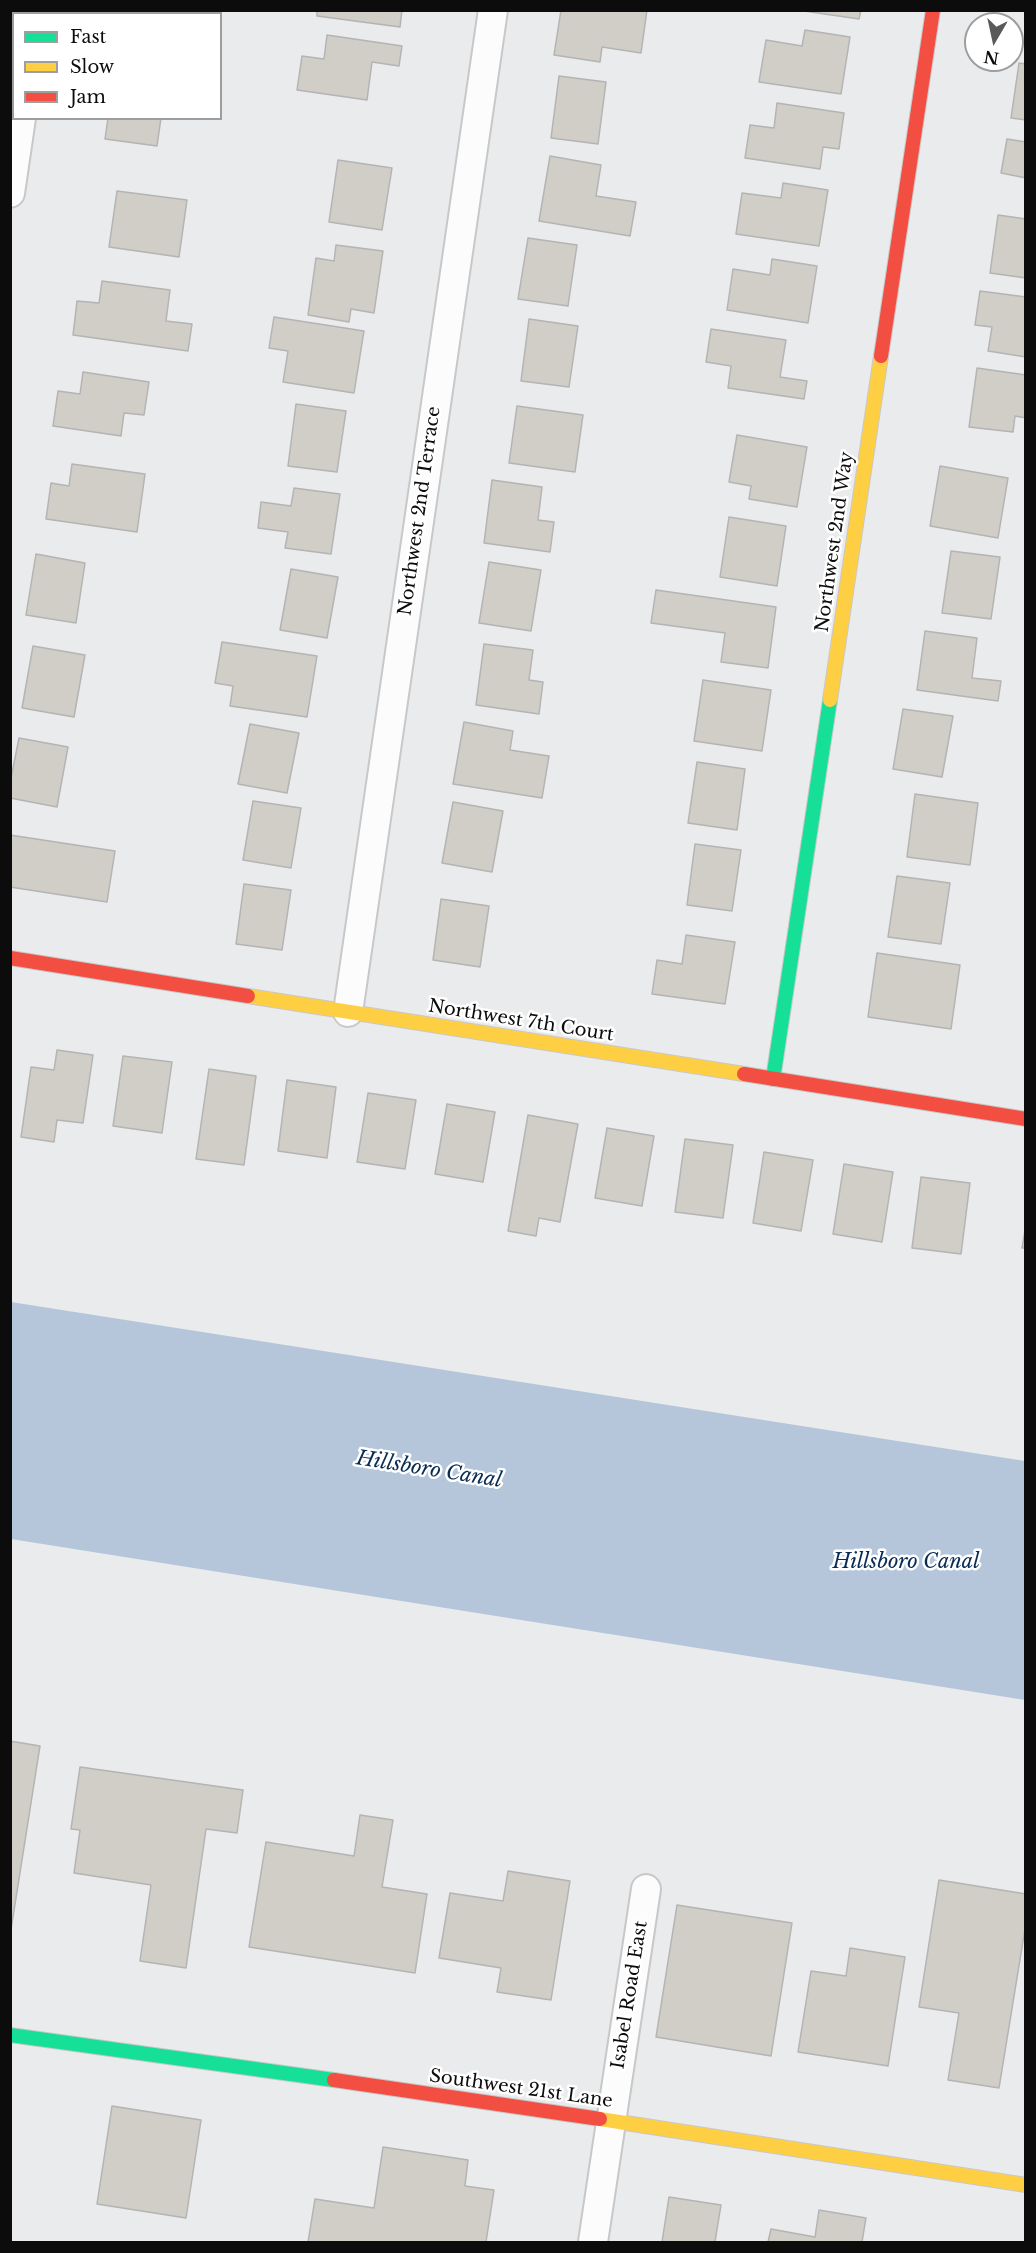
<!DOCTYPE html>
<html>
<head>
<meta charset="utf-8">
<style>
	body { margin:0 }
	#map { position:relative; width:1036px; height:2253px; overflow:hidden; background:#eaebec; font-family:"Libre Baskerville",serif }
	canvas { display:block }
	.frame { position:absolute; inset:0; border:12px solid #0c0c0d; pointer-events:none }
	.legend { position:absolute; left:12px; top:12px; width:210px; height:108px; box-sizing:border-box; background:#fff; border:2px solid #9e9e9e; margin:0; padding:8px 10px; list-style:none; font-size:18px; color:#0c0c0d }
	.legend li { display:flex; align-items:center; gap:12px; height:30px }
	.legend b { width:30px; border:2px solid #9e9e9e }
	.north { position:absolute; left:964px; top:12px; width:60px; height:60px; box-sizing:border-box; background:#fff; border:2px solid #9e9e9e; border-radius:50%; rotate:189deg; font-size:16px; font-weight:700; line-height:24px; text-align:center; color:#0c0c0d }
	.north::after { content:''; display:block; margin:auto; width:21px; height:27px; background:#5a5a5b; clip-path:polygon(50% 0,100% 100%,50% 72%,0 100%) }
</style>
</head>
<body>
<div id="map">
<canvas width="1036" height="2253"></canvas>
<div class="frame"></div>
<ul class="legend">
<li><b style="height:8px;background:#16e098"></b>Fast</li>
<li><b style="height:8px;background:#ffcf43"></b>Slow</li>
<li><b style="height:8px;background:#f24e42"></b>Jam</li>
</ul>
<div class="north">N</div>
</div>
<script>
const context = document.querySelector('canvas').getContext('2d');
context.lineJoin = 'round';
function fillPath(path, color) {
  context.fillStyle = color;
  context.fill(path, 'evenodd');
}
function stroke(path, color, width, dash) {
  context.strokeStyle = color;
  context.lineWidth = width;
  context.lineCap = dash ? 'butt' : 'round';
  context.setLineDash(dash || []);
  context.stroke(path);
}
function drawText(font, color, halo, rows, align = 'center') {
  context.font = font + ' "Libre Baskerville",serif';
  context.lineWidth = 5;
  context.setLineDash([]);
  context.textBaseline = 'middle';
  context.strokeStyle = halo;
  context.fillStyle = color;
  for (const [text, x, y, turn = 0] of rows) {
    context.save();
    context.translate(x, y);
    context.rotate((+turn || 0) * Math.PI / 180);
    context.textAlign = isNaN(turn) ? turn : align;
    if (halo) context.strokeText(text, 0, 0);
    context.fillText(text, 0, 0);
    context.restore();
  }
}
const water = new Path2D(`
	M11,1302l1014,159v239l-1014,-161z`);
const building = new Path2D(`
	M116,10h49v4h-49z
	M317,10h85l-2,17 -83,-11z
	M561,10h86l-6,43 -39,-6 -2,15 -46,-7z
	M797,10h64l-2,9z
	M805,30l45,7 -9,57 -82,-12 7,-42 36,6z
	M327,35l75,11 -3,20 -27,-4 -5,38 -70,-10 5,-34 22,3z
	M1019,63l7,1v56l-15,-2z
	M559,76l47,6 -8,62 -47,-6z
	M777,103l67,10 -5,36 -16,-2 -3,22 -75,-11 5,-33 24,3z
	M108,118h53l-4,28 -52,-7z
	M1007,139l19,3v36l-25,-5z
	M550,156l51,9 -5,31 40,6 -6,34 -91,-15z
	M338,160l54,8 -10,62 -53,-8z
	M783,183l45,7 -9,56 -83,-12 6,-41 39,5z
	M117,191l70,9 -8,57 -70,-10z
	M998,215l28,4v59l-36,-5z
	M528,238l49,7 -9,61 -50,-7z
	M336,245l47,6 -9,62 -23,-4 -2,13 -41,-7 8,-57 18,3z
	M772,259l45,7 -9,57 -81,-13 6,-41 37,6z
	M102,281l68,9 -4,31 26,3 -4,27 -115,-16 4,-34 22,2z
	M980,291l46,6v60l-38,-6 4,-24 -17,-2z
	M274,317l90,14 -10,62 -71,-11 5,-31 -19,-3z
	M529,319l49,7 -9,61 -48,-6z
	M711,329l75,11 -6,37 27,4 -3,18 -76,-11 3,-22 -25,-4z
	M977,368l49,7v43l-11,-2 -2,16 -44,-5z
	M83,372l66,10 -5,33 -20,-2 -3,23 -68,-10 5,-35 22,3z
	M296,404l50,7 -9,61 -49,-6z
	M517,406l66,9 -8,57 -66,-9z
	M737,435l70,12 -10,60 -48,-8 2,-13 -22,-4z
	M72,464l73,10 -8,58 -91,-13 5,-36 18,3z
	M940,466l68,12 -10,60 -68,-12z
	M492,480l50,7 -4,33 16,2 -4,30 -66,-9z
	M294,488l46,6 -9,60 -46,-6 3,-16 -30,-4 3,-26 30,4z
	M729,517l57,9 -9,60 -57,-9z
	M951,551l49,6 -9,62 -49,-6z
	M36,554l49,9 -9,60 -50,-8z
	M489,562l52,8 -10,61 -52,-8z
	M291,569l47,8 -11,61 -47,-8z
	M656,590l120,17 -8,61 -47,-6 4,-29 -74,-10z
	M925,631l52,7 -5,40 29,3 -3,20 -81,-11z
	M222,642l95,14 -10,61 -77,-11 3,-20 -18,-3z
	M484,644l49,6 -4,30 14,2 -4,32 -63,-9z
	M33,646l52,9 -11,62 -52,-9z
	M703,680l68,10 -9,61 -68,-10z
	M903,709l50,7 -11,61 -49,-8z
	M464,722l49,9 -3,19 39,6 -7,42 -89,-14z
	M250,724l49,9 -12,60 -49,-9z
	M19,738l49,9 -11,60 -47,-9v-15z
	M697,762l48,7 -8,61 -49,-7z
	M915,794l63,9 -8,62 -63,-8z
	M253,801l48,7 -10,60 -48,-8z
	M453,802l50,9 -11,61 -50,-9z
	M10,835l105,16 -8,51 -97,-15z
	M695,844l46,6 -9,61 -45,-6z
	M897,876l53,7 -9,61 -53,-7z
	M244,884l47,6 -9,60 -46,-6z
	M441,899l48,7 -9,61 -47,-7z
	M686,935l49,7 -10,62 -73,-10 5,-34 25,4z
	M877,953l83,12 -9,64 -83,-12z
	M57,1050l36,5 -10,68 -26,-3 -3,22 -33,-5 10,-70 23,3z
	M123,1056l49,6 -10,71 -49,-7z
	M209,1069l47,7 -12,89 -48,-6z
	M287,1080l49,7 -9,71 -49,-7z
	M368,1093l48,7 -11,69 -48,-7z
	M447,1104l48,8 -12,70 -48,-8z
	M528,1115l50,9 -18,98 -21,-4 -3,18 -28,-5z
	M607,1128l47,8 -12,70 -47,-8z
	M685,1139l48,6 -10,73 -48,-6z
	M764,1152l49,8 -12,71 -48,-8z
	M844,1164l49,8 -11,70 -49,-8z
	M921,1177l49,6 -9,71 -49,-6z
	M1026,1225v23h-4z
	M10,1741l30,5 -30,190z
	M80,1767l163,23 -6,43 -31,-4 -20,139 -46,-7 11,-76 -77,-12 6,-43 -9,-1z
	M360,1815l33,5 -11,67 45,7 -12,79 -166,-26 17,-105 88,14z
	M508,1871l62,10 -19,119 -54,-8 4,-24 -62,-10 11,-65 53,8z
	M939,1880l87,14v29l-27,165 -51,-8 11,-67 -40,-6z
	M677,1905l115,18 -21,133 -115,-19z
	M850,1948l55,9 -17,109 -90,-14 13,-81 35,5z
	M112,2106l89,14 -15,98 -89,-14z
	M383,2147l85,13 -3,26 29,4 -8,52h-178l7,-43 59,9z
	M669,2197l52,8 -6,37h-53z
	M819,2210l47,8 -4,24h-94l3,-13 44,8z`);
const street = new Path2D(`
	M36,14v-4
	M10,193l11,-75
	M348,1012l145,-1002
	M593,2242l53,-353`);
const fast = new Path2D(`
	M773,1079l57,-379
	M10,2035l324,45`);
const slow = new Path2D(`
	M830,700l51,-344
	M248,996l496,78
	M600,2119l426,66`);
const jam = new Path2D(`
	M881,356l52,-346
	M10,958l238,38
	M744,1074l282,45
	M334,2080l266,39`);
const streetNames = [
	["Northwest 2nd Terrace",420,511,-82],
	["Northwest 2nd Way",835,542,-82],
	["Northwest 7th Court",521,1021,9],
	["Isabel Road East",630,1995,-81],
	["Southwest 21st Lane",521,2089,8]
];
const waterNames = [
	["Hillsboro Canal",429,1470,9],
	["Hillsboro Canal",906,1562]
];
fillPath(water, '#b5c6db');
fillPath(building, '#d1cdc7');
stroke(building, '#b4b4b4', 1.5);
stroke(street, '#c8c8c9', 32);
stroke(fast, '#c8c8c9', 16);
stroke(slow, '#c8c8c9', 16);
stroke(jam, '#c8c8c9', 16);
stroke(street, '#fcfcfc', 28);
stroke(fast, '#16e098', 14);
stroke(slow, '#ffcf43', 14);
stroke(jam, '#f24e42', 14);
drawText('18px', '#0c0c0d', '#fff', streetNames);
drawText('italic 20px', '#092c53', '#fff', waterNames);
</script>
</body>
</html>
